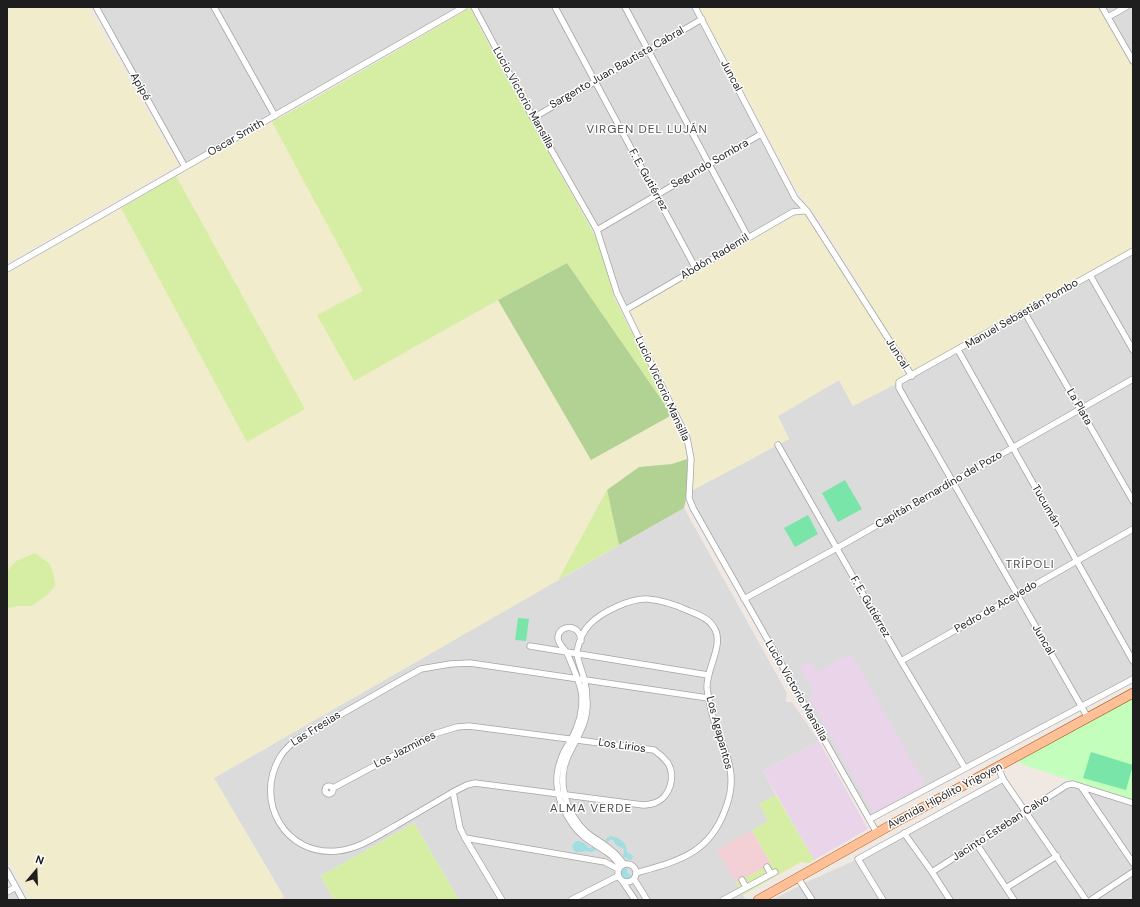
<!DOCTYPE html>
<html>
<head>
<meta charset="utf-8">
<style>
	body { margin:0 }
	#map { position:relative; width:1140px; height:907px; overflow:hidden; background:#f0e9e3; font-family:"DM Sans",sans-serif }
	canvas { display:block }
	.frame { position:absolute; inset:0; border:8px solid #1e1e1e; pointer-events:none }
	.north { position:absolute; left:16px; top:851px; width:40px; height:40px; -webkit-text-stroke:3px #fff; paint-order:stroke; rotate:19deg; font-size:11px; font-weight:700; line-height:16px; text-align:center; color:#1e1e1e }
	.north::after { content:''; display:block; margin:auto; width:14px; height:18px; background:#1e1e1e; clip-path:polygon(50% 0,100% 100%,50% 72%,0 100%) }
</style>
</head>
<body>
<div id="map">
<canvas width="1140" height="907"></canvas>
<div class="frame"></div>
<div class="north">N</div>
</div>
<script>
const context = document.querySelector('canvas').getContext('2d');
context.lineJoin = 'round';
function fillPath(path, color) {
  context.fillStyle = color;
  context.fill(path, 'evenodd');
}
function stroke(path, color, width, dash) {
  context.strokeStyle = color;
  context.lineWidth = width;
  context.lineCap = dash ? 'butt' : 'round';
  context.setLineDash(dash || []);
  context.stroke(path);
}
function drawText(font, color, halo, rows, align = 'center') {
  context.font = font + ' "DM Sans",sans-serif';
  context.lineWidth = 3;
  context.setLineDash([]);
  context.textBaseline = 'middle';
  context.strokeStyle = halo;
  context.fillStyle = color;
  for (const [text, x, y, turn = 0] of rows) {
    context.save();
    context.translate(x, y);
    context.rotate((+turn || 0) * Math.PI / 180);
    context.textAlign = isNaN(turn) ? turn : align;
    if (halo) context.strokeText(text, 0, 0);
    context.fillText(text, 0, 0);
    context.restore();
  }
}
const residential = new Path2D(`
	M99,7h359l-272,157z
	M474,7h221l100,191 12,13 -14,1 -168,98 -28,-80z
	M1102,7h31v54z
	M1133,251v428l-263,140 -177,-311 -4,-16 100,-53 -11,-23 61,-36 14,26z
	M684,508l103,185 -1,9h6l27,39 -56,30 13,24 -16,9 8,17 -51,29 29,50h-287l-45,-77 -93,53 13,24h-55l5,-3 -70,-119z
	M1003,779l23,33 41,-27 66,18v97h-361l37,-19 49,-22z
	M16,887l7,13h-16v-8z`);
const commercial = new Path2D(`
	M752,830l19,34 -35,19 -19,-33z`);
const industrial = new Path2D(`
	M851,653l74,131 -51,29 -65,-115 6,-4 -16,-26 12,-7 6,11z
	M819,741l49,88 -54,31 -51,-89z`);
const farmland = new Path2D(`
	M7,7h81l90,158 -171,98z
	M699,7h400l34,59v108l-3,2 3,6v67l-220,124 -92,-151 -25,-33z
	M272,122l92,169 -10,90 144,-81 93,160 81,-45 12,25 3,19 -15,5 -33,3 -32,23 -49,90 -344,198 70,119 -5,3h-248l-24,-43v-249l12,-2h13l-16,-45 -9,10v-298l114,-65 126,233 58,-32 -129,-233z
	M803,214l5,2 4,5 93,150 -1,4 -2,4 -6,5 -43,22 -14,-26 -61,36 11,23 -96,51 2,-32 -2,-15 -7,-18 -56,-114 166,-96z`);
const grass = new Path2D(`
	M470,8l34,65 94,168 17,58 57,116 -105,-152 -69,37 -144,81 -37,-66 46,-24 -91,-169 38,-21z
	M176,176l129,233 -58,33 -126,-234z
	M607,490l12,55 -61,35z
	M35,553l15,11 4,13 1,9 -7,8 -16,12h-13l-12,2v-37l9,-10z
	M776,795l38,65 -5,3 -8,-1 -58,33 -7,-12 35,-19 -19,-34 16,-9 -9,-17z
	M414,823l45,77h-125l-13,-24z`);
const forest = new Path2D(`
	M567,263l105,152 -81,45 -93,-160z
	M687,459v36l-3,13 -65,37 -12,-55 32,-23 33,-3z`);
const park = new Path2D(`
	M1133,697v103l-112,-36 -3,-5z`);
const pitch = new Path2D(`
	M845,480l17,29 -24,13 -16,-29z
	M808,515l10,19 -23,13 -11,-19z
	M518,618l11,1 -3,22 -11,-1z
	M1091,752l42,13 -7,25 -43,-12z`);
const water = new Path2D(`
	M611,836c12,3 16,7 16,19l-1,1 -2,-2v-5l-8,-4 -3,-5 -2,-1 -4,3 -2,-1 2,-3z
	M578,841l6,2 5,5 5,-1 3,2 -5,3 -6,-1 -5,1h-6l-2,-3 -1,-3 3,-4z
	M627,866v7l7,4 -6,3 -5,-2 -2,-4 2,-5z`);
const canal = new Path2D(`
	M626,855l4,2`);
const minor = new Path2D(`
	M96,7l89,160
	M214,7l61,109
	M474,7l59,111 64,112 20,63 70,145 4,21 -2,39 4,10 184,325
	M555,7l141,262
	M625,7l123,230
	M695,7l100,191 12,13 105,165
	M1102,7l31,54
	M1108,17l18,-10
	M533,118l169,-99
	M597,230l164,-96
	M7,269l457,-262
	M1090,275l43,75
	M625,310c56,-32 112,-66 168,-98l9,-1h5
	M1025,313l108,188
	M958,350l175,311
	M778,445l123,216 64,107
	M744,599l93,-51 296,-169
	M581,641c0,-17 -22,-18 -23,-3 0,6 6,10 9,15 5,12 14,31 15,43 1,15 -4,31 -11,44 -4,6 -8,12 -10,19 -9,23 -2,46 12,66 9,13 22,19 35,28 5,3 9,9 13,13
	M530,646l178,29
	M901,661l232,-132
	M1088,718l-189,-330v-6l234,-131
	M998,767l5,12 83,121
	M325 790a4 4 0 1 1 8 0a4 4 0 1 1-8 0Z
	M333,788l101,-54 23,-7 12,-1 185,24c6,4 10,8 14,13 8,14 2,34 -13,40 -4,1 -8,2 -12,2l-168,-22 -8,2 -14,7c-19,11 -39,23 -58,34 -18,10 -36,23 -58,25 -52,5 -83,-50 -57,-94 4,-7 10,-12 16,-17l105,-60 20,-11 29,-5 20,-1 238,35
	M1082,788l51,75
	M453,792l7,36 5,10 37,62
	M870,819l263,-140
	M904,833l28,39 18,28
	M465,838l140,24 13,7
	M976,843l38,57
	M618 873a9 9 0 1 1 18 0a9 9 0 1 1-18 0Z
	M624,864c-4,-4 -7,-10 -12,-13 -8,-8 -18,-12 -26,-19 -20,-19 -30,-50 -18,-76 8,-17 20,-33 19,-53 0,-9 -1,-17 -3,-25 -2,-7 -8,-22 -7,-27 2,-9 6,-20 12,-26 12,-13 42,-27 58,-26 15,1 29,6 42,12 8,3 19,7 24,15 13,17 -7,42 -6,62 2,15 6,31 11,45 4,11 9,20 11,31 4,15 2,31 -4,46 -16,44 -47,51 -89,63
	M767,867l4,7
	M7,871l16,29
	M932,872l135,-87 6,-1 60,19
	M798,878l14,22
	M634,879l13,21
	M742,880l4,7
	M623,882l12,18
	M1006,888l51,-32
	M7,892l9,-5
	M571,900l47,-24
	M723,900l52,-28
	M883,900l-25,-41 145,-80
	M1091,900l42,-28`);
const primary = new Path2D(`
	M758,900l140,-79 235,-128`);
const streetNames = [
	["Sargento Juan Bautista Cabral",617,68,-30],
	["Juncal",731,76,62],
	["Apipé",140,87,61],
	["Lucio Victorio Mansilla",523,98,61],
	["Oscar Smith",236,138,-30],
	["Segundo Sombra",710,164,-30],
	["F. E. Gutiérrez",648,180,61],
	["Abdón Rademil",715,257,-31],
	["Manuel Sebastián Pombo",1022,314,-30],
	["Juncal",897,354,58],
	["Lucio Victorio Mansilla",662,389,65],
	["La Plata",1079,407,60],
	["Capitán Bernardino del Pozo",939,490,-30],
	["Tucumán",1046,506,60],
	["F. E. Gutiérrez",870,607,60],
	["Pedro de Acevedo",996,607,-30],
	["Juncal",1043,640,60],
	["Lucio Victorio Mansilla",796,691,60],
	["Las Fresias",316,729,-32],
	["Los Agapantos",719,733,75],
	["Los Lirios",622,746,8],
	["Los Jazmines",405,750,-27],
	["Avenida Hipólito Yrigoyen",945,796,-28],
	["Jacinto Esteban Calvo",1001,828,-33]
];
const neighbourhoodNames = [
	["VIRGEN DEL LUJÁN",647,130],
	["TRÍPOLI",1030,565],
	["ALMA VERDE",591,809]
];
fillPath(residential, '#dcdbdb');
fillPath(commercial, '#f2d0d5');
fillPath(industrial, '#e9d4e9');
fillPath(farmland, '#f0eccc');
fillPath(grass, '#d6eea4');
fillPath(forest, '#b2d294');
fillPath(park, '#c3febc');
fillPath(pitch, '#7ae5a8');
fillPath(water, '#9fdee1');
stroke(canal, '#9fdee1', 5.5);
stroke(minor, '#a5a5a5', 7);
stroke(primary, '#974900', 10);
stroke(minor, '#fff', 5.5);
stroke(primary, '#ffc098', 9);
drawText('11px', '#1e1e1e', '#fff', streetNames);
context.letterSpacing = '1px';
drawText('12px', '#515151', '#fff', neighbourhoodNames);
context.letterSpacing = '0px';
</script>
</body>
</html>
